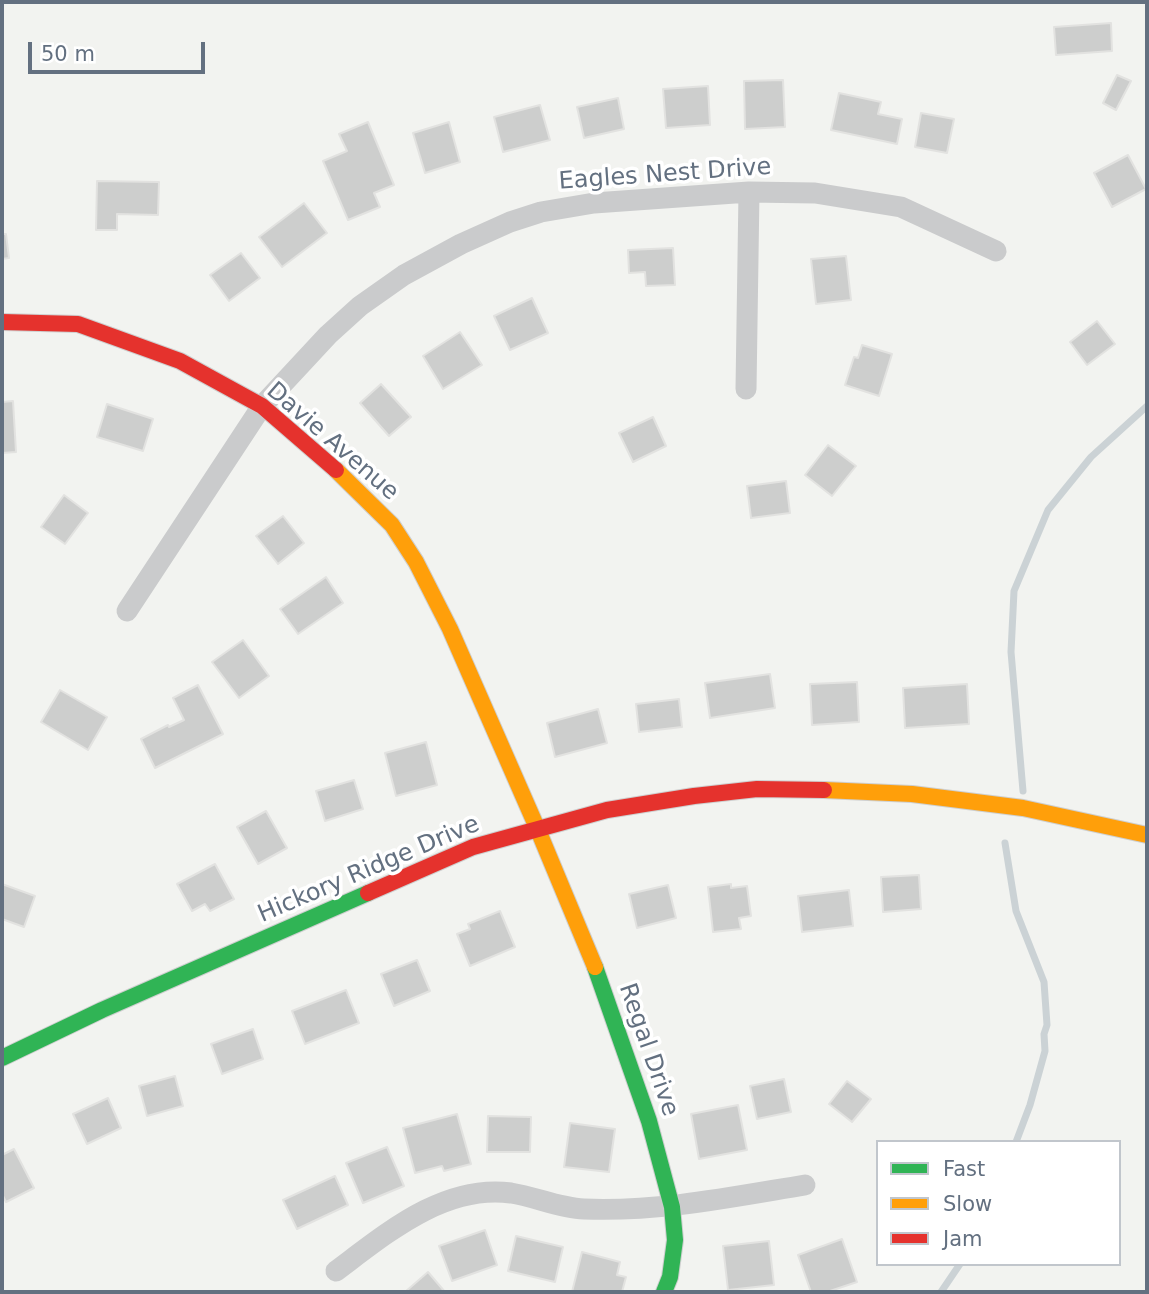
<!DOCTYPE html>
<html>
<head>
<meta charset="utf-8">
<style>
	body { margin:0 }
	#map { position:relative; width:1149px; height:1294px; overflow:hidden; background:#f2f3f0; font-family:"DejaVu Sans",sans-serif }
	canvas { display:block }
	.frame { position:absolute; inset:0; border:4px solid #637080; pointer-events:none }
	.legend { position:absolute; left:876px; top:1140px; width:245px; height:126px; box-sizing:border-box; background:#fff; border:2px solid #c1c6cc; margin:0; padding:9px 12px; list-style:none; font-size:21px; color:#637080 }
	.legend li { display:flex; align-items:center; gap:14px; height:35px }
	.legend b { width:35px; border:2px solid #c1c6cc }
	.scale { position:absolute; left:28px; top:42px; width:177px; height:32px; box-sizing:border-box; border:4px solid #637080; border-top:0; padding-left:9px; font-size:21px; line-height:24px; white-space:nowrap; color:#637080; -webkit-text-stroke:5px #fff; paint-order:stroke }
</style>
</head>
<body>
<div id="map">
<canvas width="1149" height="1294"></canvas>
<div class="frame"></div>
<ul class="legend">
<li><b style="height:9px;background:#30b455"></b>Fast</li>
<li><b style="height:9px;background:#ff9f0a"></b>Slow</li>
<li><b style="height:9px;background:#e5322d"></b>Jam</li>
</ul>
<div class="scale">50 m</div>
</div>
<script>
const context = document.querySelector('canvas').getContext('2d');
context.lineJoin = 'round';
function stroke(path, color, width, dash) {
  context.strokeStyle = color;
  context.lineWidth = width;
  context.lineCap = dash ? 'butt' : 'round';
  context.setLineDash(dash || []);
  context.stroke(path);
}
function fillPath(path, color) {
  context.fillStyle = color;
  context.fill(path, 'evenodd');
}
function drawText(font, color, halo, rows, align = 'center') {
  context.font = font + ' "DejaVu Sans",sans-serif';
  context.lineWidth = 7;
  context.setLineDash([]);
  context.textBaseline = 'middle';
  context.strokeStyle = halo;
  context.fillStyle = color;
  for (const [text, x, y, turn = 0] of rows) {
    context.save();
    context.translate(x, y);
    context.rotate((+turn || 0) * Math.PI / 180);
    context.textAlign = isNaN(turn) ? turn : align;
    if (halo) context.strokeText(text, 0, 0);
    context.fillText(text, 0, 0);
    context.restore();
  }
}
const stream = new Path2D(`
	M1023,791l-12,-139 3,-61 34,-81 43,-53 56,-51
	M1005,843l11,68 28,71 3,43 -3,9 1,17 -15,54 -14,37
	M941,1292l19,-28`);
const building = new Path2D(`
	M1111,23l1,28 -56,4 -2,-28z
	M1117,75l14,6 -15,29 -13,-7z
	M783,80l2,47 -40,2 -1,-48z
	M708,86l2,39 -44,3 -3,-39z
	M839,93l42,9 -3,12 24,5 -5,25 -66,-14z
	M618,98l6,31 -40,9 -7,-31z
	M540,105l10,35 -47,12 -9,-35z
	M921,113l33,6 -7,34 -32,-6z
	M368,122l26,63 -20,8 6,14 -32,13 -25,-59 24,-10 -8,-17z
	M449,122l11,40 -35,11 -12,-40z
	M1128,155l18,34 -34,18 -18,-34z
	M97,181l62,1 -1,33 -41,-1v16h-21z
	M304,203l23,30 -45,34 -23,-30z
	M2,234h4l3,24 -7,1z
	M673,248l2,37 -29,1 -1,-14 -16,1 -1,-23z
	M241,253l19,25 -31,23 -19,-26z
	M846,256l5,44 -35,4 -5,-45z
	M532,298l16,35 -38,17 -16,-34z
	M1097,321l18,23 -28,21 -17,-23z
	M460,332l22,33 -39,24 -20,-33z
	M862,345l30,9 -13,42 -34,-11 9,-28 4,1z
	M381,384l30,33 -22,19 -29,-33z
	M13,401l3,51 -14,1v-51z
	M107,404l46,15 -10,32 -46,-14z
	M653,417l13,29 -33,16 -14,-29z
	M828,445l28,21 -24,30 -27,-21z
	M786,481l4,32 -39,5 -4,-32z
	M64,495l24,18 -23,31 -24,-17z
	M283,516l21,27 -26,21 -22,-28z
	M326,577l17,26 -45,31 -18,-25z
	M243,640l26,36 -30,22 -27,-36z
	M770,674l5,34 -65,10 -5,-35z
	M857,682l2,40 -47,3 -2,-41z
	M967,684l2,40 -64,4 -2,-40z
	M198,685l25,49 -68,34 -14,-29 27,-14 1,2 15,-7 -11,-22z
	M60,690l47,27 -19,33 -47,-28z
	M679,699l3,28 -43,5 -3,-28z
	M598,709l9,34 -52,14 -8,-34z
	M426,742l11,43 -41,11 -11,-43z
	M354,780l9,29 -38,12 -9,-30z
	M266,811l21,37 -29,16 -21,-37z
	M215,864l19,35 -24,12 -5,-7 -13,7 -15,-27z
	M919,875l2,34 -38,3 -2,-35z
	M2,884l33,12 -11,31 -22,-8z
	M731,884v4l16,-2 4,30 -12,2 2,11 -28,3 -5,-45z
	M668,885l8,33 -39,10 -8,-34z
	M849,890l4,36 -51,6 -4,-36z
	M500,911l15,36 -45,19 -13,-32 13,-5 -2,-5z
	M417,960l13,31 -36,15 -13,-32z
	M346,990l13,33 -54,21 -13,-33z
	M253,1029l10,30 -41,15 -11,-30z
	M175,1076l8,30 -36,10 -8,-30z
	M784,1079l7,33 -34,7 -7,-33z
	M847,1081l24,18 -19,23 -23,-18z
	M108,1098l13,30 -34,16 -14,-30z
	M738,1105l9,45 -48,9 -8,-45z
	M457,1114l14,50 -27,7 -2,-5 -27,7 -12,-45z
	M488,1116l43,1 -1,35h-43z
	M570,1123l45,6 -6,43 -45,-5z
	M387,1147l17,39 -41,17 -17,-40z
	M14,1149l20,39 -28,14 -4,-8v-39z
	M335,1176l13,29 -51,24 -14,-29z
	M485,1230l12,35 -45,16 -13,-35z
	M516,1236l47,11 -8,35 -47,-11z
	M842,1239l15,43 -30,10h-16l-13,-37z
	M769,1241l5,44 -46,5 -5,-44z
	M582,1252l38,10 -3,13 9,2 -4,15h-50z
	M428,1272l17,20h-40z`);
const street = new Path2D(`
	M746,389l3,-197
	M127,611l135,-205 66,-71 32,-29 44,-31 57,-31 49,-22 31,-10 53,-9 155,-11 66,1 86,14 95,44
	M336,1271c51,-38 108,-87 175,-78 25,4 48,15 73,16 75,3 148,-12 221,-24`);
const fast = new Path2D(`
	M595,967l54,154 23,86 3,33 -5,37 -6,15
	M2,1058l100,-48 266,-117`);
const slow = new Path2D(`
	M336,470l56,55 24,37 34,67 88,201 57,137
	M824,790l88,4 111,14 124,27`);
const jam = new Path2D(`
	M2,322l76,2 102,37 82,45 74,64
	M368,893l105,-46 134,-37 87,-14 63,-7 67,1`);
const streetNames = [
	["Eagles Nest Drive",665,175,-4],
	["Davie Avenue",332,442,41],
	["Hickory Ridge Drive",369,870,-23],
	["Regal Drive",648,1050,71]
];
stroke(stream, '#cbd2d5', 7);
fillPath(building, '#cdcecd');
stroke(building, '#e2e2e0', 2);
stroke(fast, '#cecfcf', 18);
stroke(slow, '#cecfcf', 18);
stroke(jam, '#cecfcf', 18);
stroke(street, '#cacbcc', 21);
stroke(fast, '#30b455', 16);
stroke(slow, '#ff9f0a', 16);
stroke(jam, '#e5322d', 16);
drawText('24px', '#637080', '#fff', streetNames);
</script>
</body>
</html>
